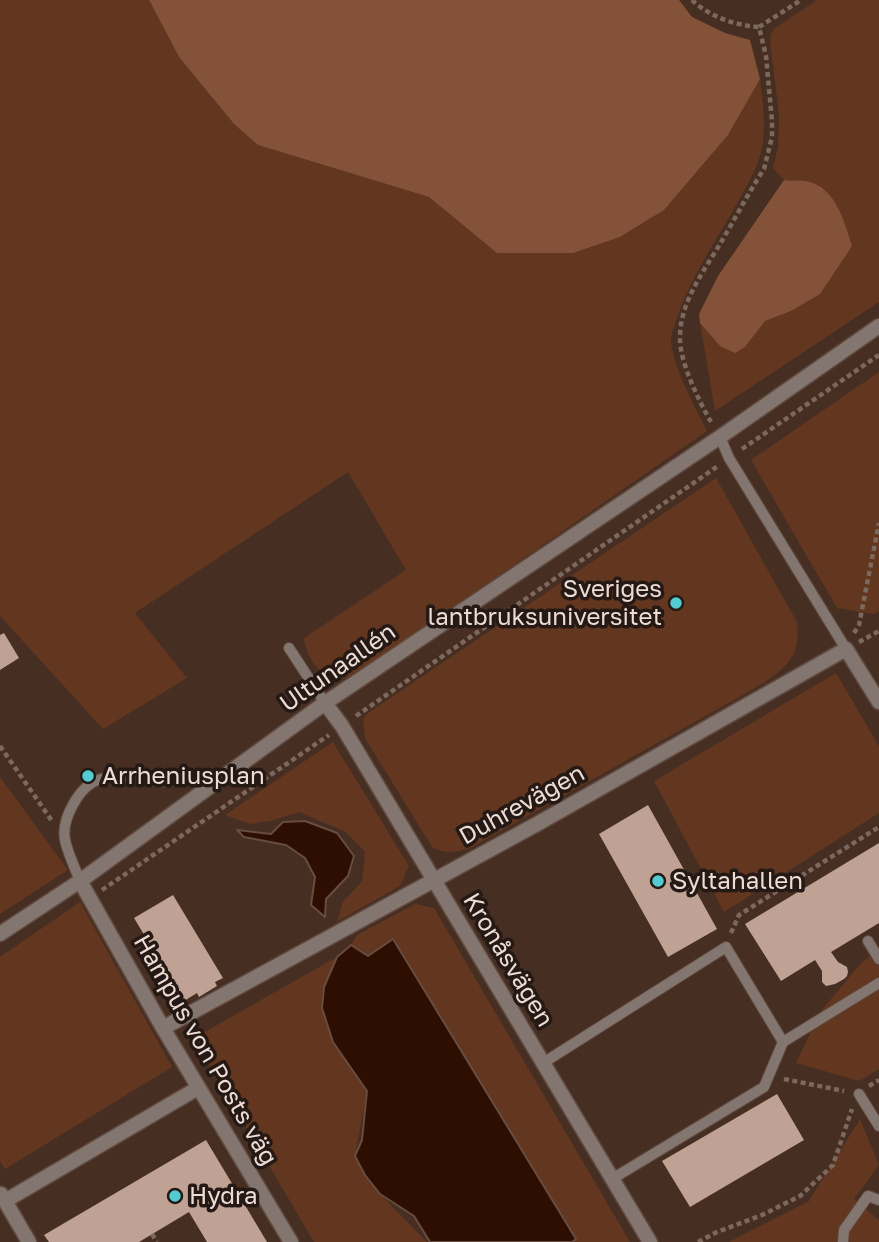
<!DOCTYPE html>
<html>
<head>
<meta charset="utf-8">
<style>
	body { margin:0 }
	canvas { display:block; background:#462e22 }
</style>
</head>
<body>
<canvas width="879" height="1242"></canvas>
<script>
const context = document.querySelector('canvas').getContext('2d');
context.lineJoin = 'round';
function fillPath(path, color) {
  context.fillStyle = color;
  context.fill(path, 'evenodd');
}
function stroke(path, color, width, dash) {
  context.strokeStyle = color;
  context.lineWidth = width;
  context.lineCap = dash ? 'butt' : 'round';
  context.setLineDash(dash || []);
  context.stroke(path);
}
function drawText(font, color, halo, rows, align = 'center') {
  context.font = font + ' "Golos Text",sans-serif';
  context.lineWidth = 7;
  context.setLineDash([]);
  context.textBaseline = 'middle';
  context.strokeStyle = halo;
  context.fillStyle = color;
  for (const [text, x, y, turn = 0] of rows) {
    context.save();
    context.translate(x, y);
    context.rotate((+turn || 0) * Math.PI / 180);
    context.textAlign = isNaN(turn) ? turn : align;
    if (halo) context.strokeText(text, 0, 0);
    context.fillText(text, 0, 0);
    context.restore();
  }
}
const green = new Path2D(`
	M0,0h149l30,57 55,67 24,21 171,52 68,56 123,-16 44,-27 64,-75 32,-56c3,26 8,54 -1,80 -7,21 -19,38 -29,57 -20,33 -42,68 -54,105 -2,6 -5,14 -5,20 2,27 24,65 36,90l-354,246c-7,1 -17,3 -24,0 -12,-5 -25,-26 -25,-39l102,-68 -58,-98 -213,141 52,65 -84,51 -103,-113z
	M817,0h62v302l-164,109 -15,-88 20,23 25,1 20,-26 26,-10 16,-130 -23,-1 -11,-12 5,-21 1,-33 -9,-73 1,-8 4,-5z
	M879,372v239l-5,3 -37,-6 -86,-148z
	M716,478l81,144c5,35 -13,48 -40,65l-285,160c-13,5 -27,8 -40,0l-67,-109 -2,-18 5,-7z
	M836,673l43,73v67l-155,99 -70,-131z
	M333,742l76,124 -9,20 -62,35 4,-18 20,-22 3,-29 -19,-20 -47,-20 -29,9 -20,3 -25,-9z
	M0,777l68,93 -68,44z
	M80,902l92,165 -167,102 -5,-8v-204z
	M415,904l19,4 196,334h-58l4,-3 -183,-300 -25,17 -17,-11 6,-10z
	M879,949v120l-20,12 -63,-18 25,-52 40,-48z
	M337,957l-13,30 9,55 34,49 -12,65 25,38 47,48h-113l-120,-204z
	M860,1119l19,46 -25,34 25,21v22h-150l80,-41z`);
const forest = new Path2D(`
	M149,0h530l13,17 33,16 25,7 10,39 -32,56 -64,75 -44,27 -47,16h-76l-68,-56 -171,-52 -24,-21 -55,-67z
	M784,180c7,1 15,0 22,1 30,6 38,40 46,65l-32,48 -29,17 -26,10 -20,26 -10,6 -15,-7 -20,-23 -1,-9 19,-38z`);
const water = new Path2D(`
	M305,821l32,12 17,23 -6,20 -22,23 -1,18 -14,-12 4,-28 -10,-19 -19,-13 -42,-8 -7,-7 34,4 12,-12z
	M393,939l183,300 -4,3h-142l-16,-26 -34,-22 -15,-19 -10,-19 7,-16 5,-49 -34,-49 -11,-34 2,-21 13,-30 14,-12 17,11z`);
const building = new Path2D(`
	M4,633l15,25 -19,12v-35z
	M648,805l69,124 -49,28 -69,-123z
	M879,843v80l-48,29 7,10 9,5 1,5 -1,4 -3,3 -9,5 -9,2 -4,-4v-11l-7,-11 -34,21 -36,-57z
	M173,895l50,83 -8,4 2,4 -18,11 -2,-4 -13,8 -50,-83z
	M777,1094l27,46 -114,67 -28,-46z
	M206,1140l61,102h-60l-18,-30 -50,30h-90l-5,-7z`);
const path = new Path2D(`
	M692,0c18,17 42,25 67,27
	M711,422c-12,-21 -32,-61 -31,-85 0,-36 26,-69 43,-98 14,-24 26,-47 41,-70l8,-32v-16l-6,-65 -7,-29 42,-27
	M742,449l137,-94
	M854,633l5,-8 20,-102
	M859,642l20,-11
	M356,716l362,-250
	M0,746l52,75
	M102,890l227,-155
	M731,933l8,-18 140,-88
	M784,1079l60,12
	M869,1086l10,-6
	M152,1234l5,8
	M698,1242l19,-10 45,-17 38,-19 33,-31 19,-56`);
const service = new Path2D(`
	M720,437l9,21 117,191
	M289,648l36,55
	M80,881c-5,-13 -12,-27 -15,-41 -4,-21 15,-56 36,-61 17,-5 36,2 54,2 21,1 43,-2 65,-4
	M868,941l11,18
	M543,1063l183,-116 57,95
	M859,1094l20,32
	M612,1179l152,-92 19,-45 96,-59
	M843,1242l1,-12 24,-34 11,4`);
const minor = new Path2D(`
	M325,703l17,23 308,516
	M80,881l83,147 128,214
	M0,934l80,-53 245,-178 395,-266 159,-111
	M163,1028l374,-204 309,-175 33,53
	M1,1194l28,48
	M5,1201l193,-113`);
const markers = [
	[676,603,7,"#52ccd0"],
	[88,776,7,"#52ccd0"],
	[658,881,7,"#52ccd0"],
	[175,1196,7,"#52ccd0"]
];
const poiNames = [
	["Sveriges",662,589,"right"],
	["lantbruksuniversitet",662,617,"right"],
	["Arrheniusplan",102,776],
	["Syltahallen",672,881],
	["Hydra",189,1196]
];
const streetNames = [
	["Ultunaallén",338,668,-35],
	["Duhrevägen",522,805,-29],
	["Kronåsvägen",508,960,59],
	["Hampus von Posts väg",205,1050,60]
];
fillPath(green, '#62361f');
fillPath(forest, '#845238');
fillPath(water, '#2e0e00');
stroke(water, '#674c40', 2);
fillPath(building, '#bfa293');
stroke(service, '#614a3f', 12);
stroke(minor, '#614a3f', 17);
stroke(path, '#7d685e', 4.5, [5, 3.5]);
stroke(service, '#837670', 10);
stroke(minor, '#837670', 14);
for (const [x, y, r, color] of markers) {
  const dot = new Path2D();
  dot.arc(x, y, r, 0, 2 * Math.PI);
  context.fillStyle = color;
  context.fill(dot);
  stroke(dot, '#241914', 2.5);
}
drawText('24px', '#ecdcd5', '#241914', poiNames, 'left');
drawText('24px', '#ecdcd5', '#241914', streetNames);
</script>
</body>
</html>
